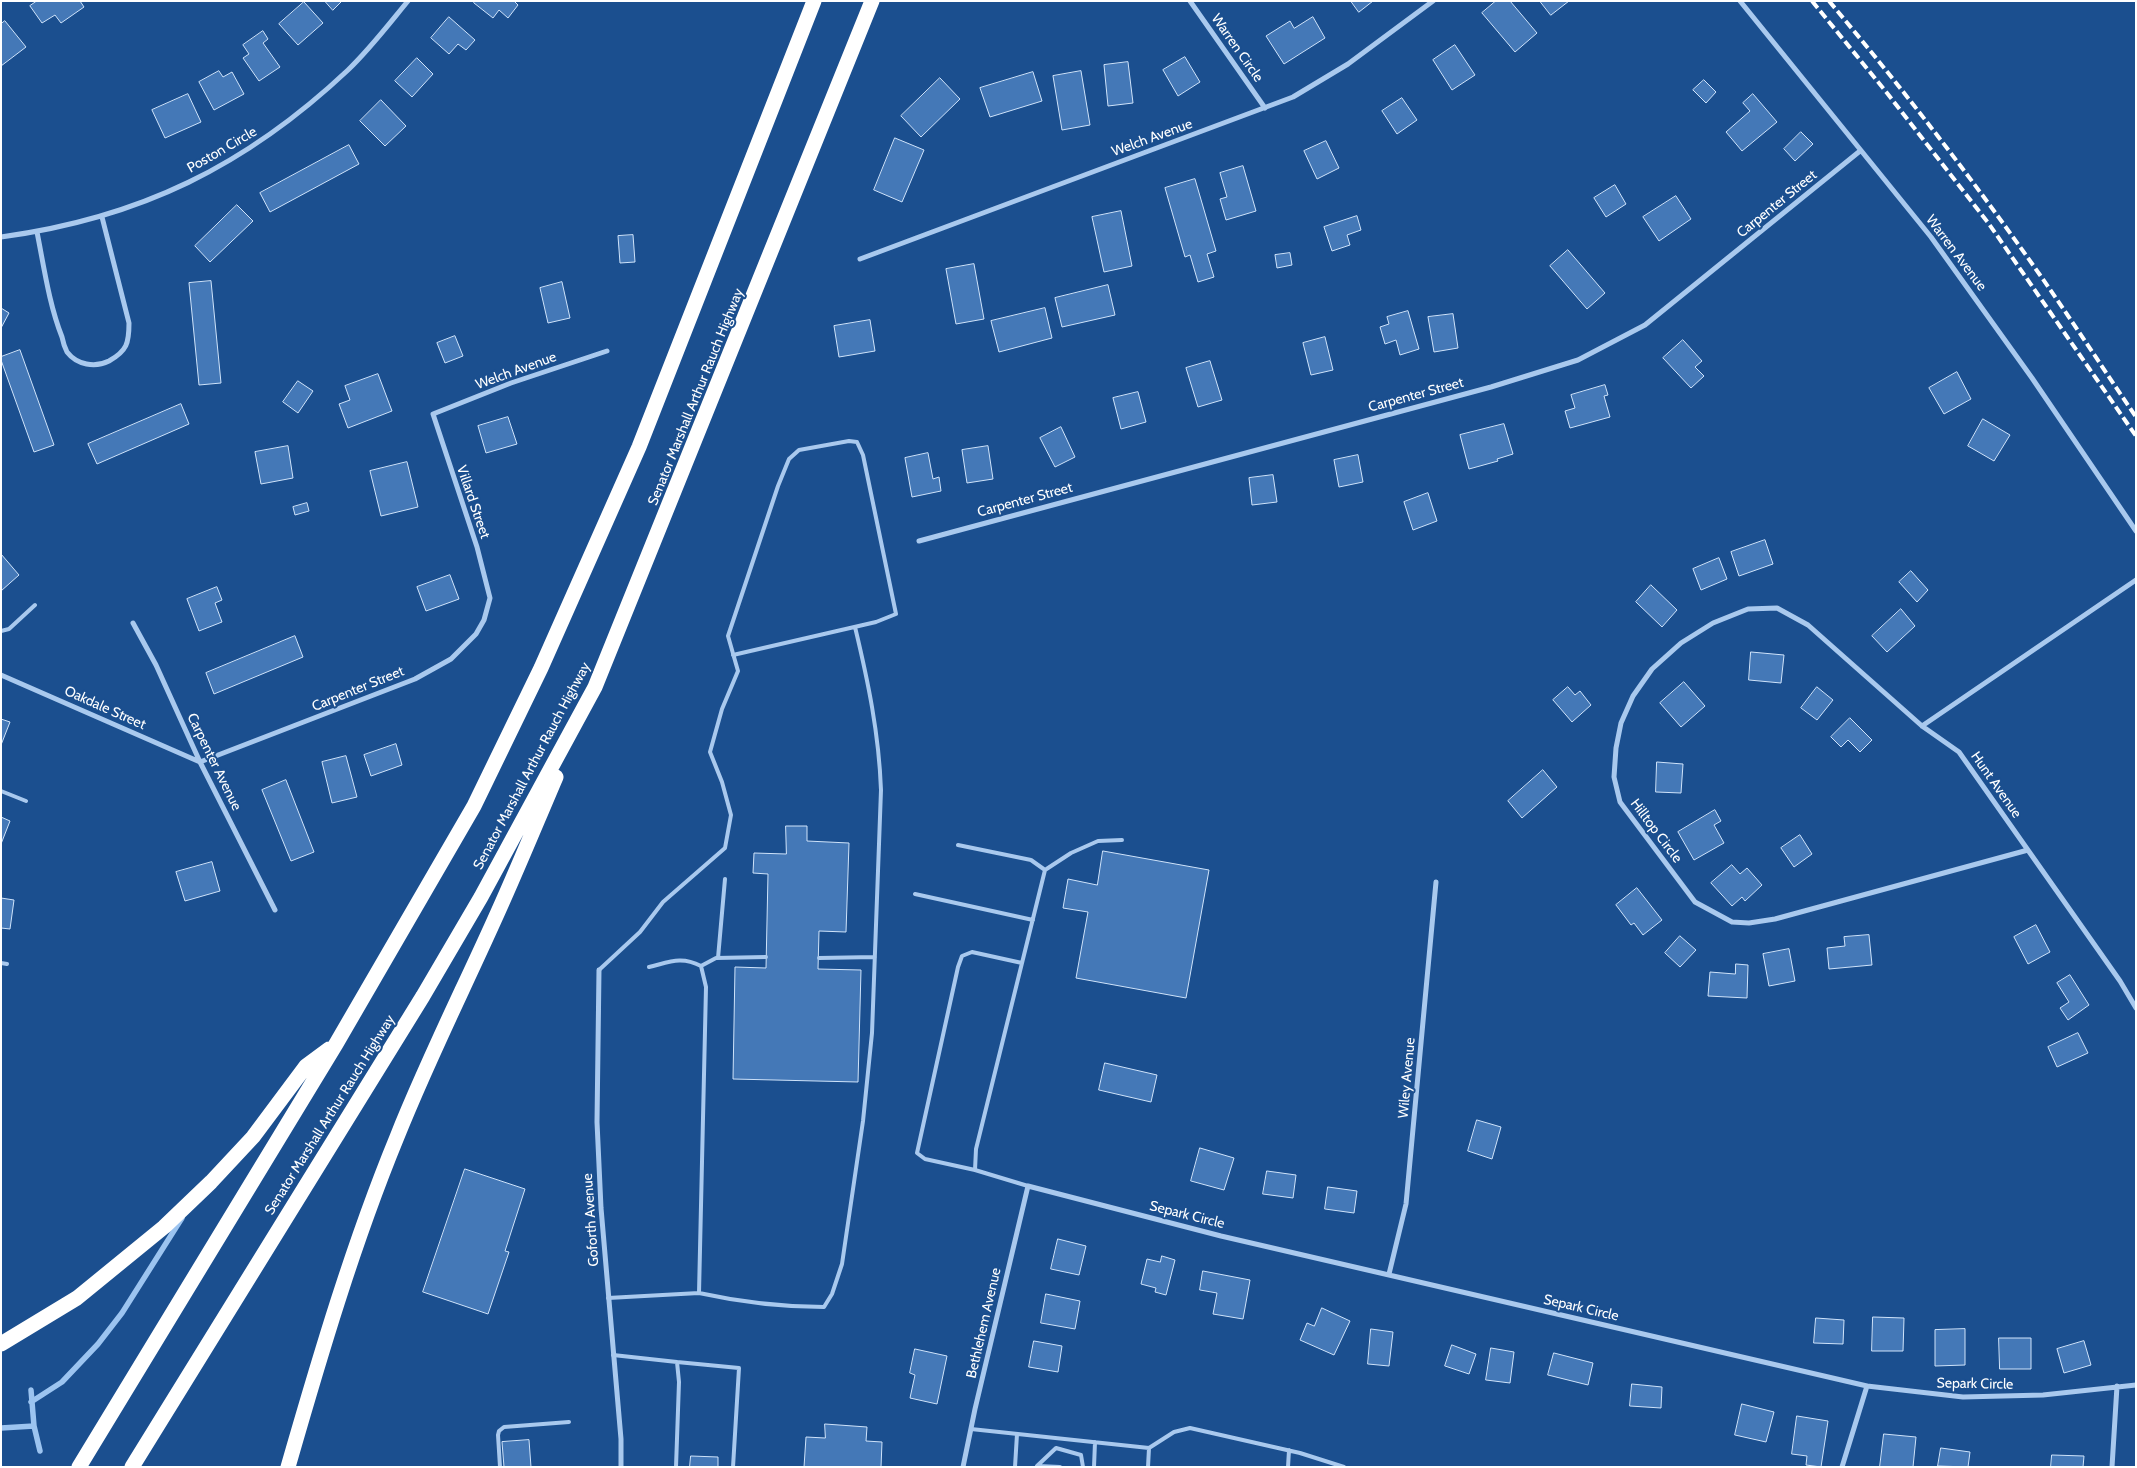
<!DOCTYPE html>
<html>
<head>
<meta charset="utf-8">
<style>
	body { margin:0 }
	#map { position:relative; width:2137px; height:1468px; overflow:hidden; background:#1b4f8f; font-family:Cabin,sans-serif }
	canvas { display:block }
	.frame { position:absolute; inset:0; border:2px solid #fff; pointer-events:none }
</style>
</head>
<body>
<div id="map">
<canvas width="2137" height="1468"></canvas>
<div class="frame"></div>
</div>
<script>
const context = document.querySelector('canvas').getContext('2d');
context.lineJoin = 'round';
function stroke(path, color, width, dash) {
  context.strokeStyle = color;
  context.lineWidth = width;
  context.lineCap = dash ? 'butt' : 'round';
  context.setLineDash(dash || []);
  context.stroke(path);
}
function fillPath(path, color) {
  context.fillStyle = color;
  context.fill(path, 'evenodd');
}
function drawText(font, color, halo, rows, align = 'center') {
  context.font = font + ' Cabin,sans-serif';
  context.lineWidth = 4;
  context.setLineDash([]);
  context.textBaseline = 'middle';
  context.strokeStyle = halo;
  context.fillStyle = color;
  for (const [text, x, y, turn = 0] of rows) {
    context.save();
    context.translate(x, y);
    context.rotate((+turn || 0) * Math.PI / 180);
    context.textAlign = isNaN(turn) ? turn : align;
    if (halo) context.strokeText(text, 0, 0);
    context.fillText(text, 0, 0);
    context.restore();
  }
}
const stream = new Path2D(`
	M31,1390l3,36 6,25
	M31,1402l31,-20 36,-38 24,-31 60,-95
	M1,1428l33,-2`);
const building = new Path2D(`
	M37,1h43l4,6 -23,16 -6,-8 -13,8 -12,-17z
	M325,1h17l-9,9z
	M475,1h39l4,4 -10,13 -9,-8 -6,8 -19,-15z
	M1351,1h22l-14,11z
	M1496,1h14l27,32 -22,19 -33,-39z
	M1540,1h29l-18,14z
	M304,2l19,21 -25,22 -19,-21z
	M449,17l26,23 -9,10 -8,-6 -9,10 -18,-16z
	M1313,17l12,21 -41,26 -18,-28 24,-15 4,7z
	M5,21l21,26 -25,19v-42z
	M263,31l5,8 -5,4 17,24 -21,14 -16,-23 6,-4 -6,-9z
	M1455,45l20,30 -23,15 -19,-30z
	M1185,57l15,25 -22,14 -15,-26z
	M417,58l16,16 -21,23 -17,-16z
	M1128,62l5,41 -25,3 -4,-41z
	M219,71l4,6 9,-5 12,22 -30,16 -15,-28z
	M1081,71l9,54 -28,5 -9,-54z
	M1033,72l9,29 -52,16 -10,-29z
	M940,78l20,21 -39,38 -20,-21z
	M1704,80l12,12 -10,11 -13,-13z
	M188,94l13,28 -36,16 -13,-28z
	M1753,94l24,28 -35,29 -16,-19 24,-21 -7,-8z
	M1402,98l15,22 -20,14 -15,-23z
	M381,100l25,26 -21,20 -25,-25z
	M1801,132l12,12 -18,17 -11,-12z
	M895,138l29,12 -22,52 -28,-12z
	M1326,141l13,27 -22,11 -13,-28z
	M349,145l10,19 -89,48 -10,-19z
	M1243,166l13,45 -30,9 -6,-21 7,-2 -7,-24z
	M1195,179l21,72 -9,3 7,23 -16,5 -8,-27 -5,2 -20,-69z
	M1615,185l11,19 -20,13 -12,-19z
	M1676,196l15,23 -32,22 -16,-24z
	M237,205l16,16 -43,41 -15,-16z
	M1121,211l11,55 -28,6 -12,-55z
	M1357,216l4,14 -14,5 3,10 -18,6 -8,-24z
	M633,235l2,27 -15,1 -2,-27z
	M1568,250l37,43 -18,16 -37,-43z
	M1290,253l2,12 -15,3 -2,-13z
	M974,264l10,55 -28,5 -10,-55z
	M211,281l10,102 -22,2 -10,-102z
	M562,282l8,36 -22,5 -8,-35z
	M1108,285l7,30 -53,12 -7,-29z
	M1,308l8,5 -8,15z
	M1045,308l7,30 -53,14 -8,-31z
	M1408,311l11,38 -19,6 -4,-15 -11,4 -5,-17 9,-3 -2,-7z
	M1453,314l5,34 -24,4 -6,-35z
	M870,320l5,31 -36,6 -5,-31z
	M455,336l8,20 -18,7 -8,-20z
	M1325,337l8,33 -22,5 -8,-32z
	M1683,340l19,21 -7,6 9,9 -13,12 -28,-30z
	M20,350l34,95 -20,7 -33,-92v-3z
	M1210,361l12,39 -24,7 -12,-39z
	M1957,372l14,27 -27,15 -15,-26z
	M378,374l14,37 -44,17 -9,-24 11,-4 -5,-14z
	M298,381l15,10 -15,22 -15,-11z
	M1605,385l3,10 -4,1 6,21 -40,11 -5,-17 10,-3 -4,-13z
	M1138,392l8,30 -25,7 -8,-31z
	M181,404l8,20 -92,40 -9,-20z
	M508,417l9,27 -31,9 -8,-27z
	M1983,419l27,16 -16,26 -26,-15z
	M1504,424l9,30 -16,5 1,2 -29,8 -9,-34z
	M1061,427l14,30 -20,10 -15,-29z
	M288,446l5,32 -32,6 -6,-32z
	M988,446l5,33 -26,4 -5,-33z
	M928,453l5,26 6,-2 2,14 -29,6 -7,-39z
	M1358,455l5,27 -24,5 -5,-27z
	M407,462l11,45 -37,9 -11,-45z
	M1273,475l4,27 -25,3 -3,-27z
	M1428,493l9,28 -24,9 -9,-28z
	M307,503l2,8 -14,4 -2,-8z
	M1765,540l8,24 -34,12 -8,-24z
	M1,554l18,21 -18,16z
	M1719,558l8,21 -26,11 -8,-21z
	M1911,571l17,19 -11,12 -18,-20z
	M450,575l9,24 -33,12 -9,-24z
	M1651,585l26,25 -15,17 -26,-25z
	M217,587l5,13 -7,3 7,19 -23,9 -12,-32z
	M1901,609l14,17 -28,26 -15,-16z
	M295,636l8,21 -89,37 -8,-21z
	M1751,652l33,3 -3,28 -32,-3z
	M1684,682l21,24 -24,21 -21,-24z
	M1568,687l7,8 5,-4 11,14 -19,17 -19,-22z
	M1817,687l16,13 -16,20 -16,-12z
	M1850,718l22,22 -12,12 -12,-12 -7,7 -10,-10z
	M1,719l9,3 -9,23z
	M396,744l6,21 -31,11 -7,-21z
	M346,756l11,41 -25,6 -10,-41z
	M1657,762l26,2 -2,29 -25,-1z
	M1543,770l14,17 -35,31 -14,-17z
	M286,780l28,72 -23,9 -29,-71z
	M1715,810l6,11 -7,4 10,18 -30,17 -16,-28z
	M1,817l9,4 -9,23z
	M786,826h21v15l42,2 -3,89 -27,-1 -1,38 43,1 -3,112 -125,-3 2,-112 31,1 2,-94 -15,-1 1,-20 32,1z
	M1800,835l12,19 -18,13 -13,-19z
	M1103,851l106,19 -23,128 -110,-20 12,-66 -25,-4 5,-29 29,6z
	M212,862l8,29 -35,10 -9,-29z
	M1732,865l8,9 7,-6 15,17 -17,16 -3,-4 -10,9 -21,-23z
	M1637,888l25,32 -19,15 -9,-12 -3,2 -15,-20z
	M1,898l13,2 -4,29 -9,-1z
	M2036,925l14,27 -22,12 -14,-27z
	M1869,935l3,30 -43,4 -2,-21 18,-2 -1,-9z
	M1680,936l16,14 -16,17 -15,-14z
	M1789,949l6,32 -26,5 -6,-32z
	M1736,964l12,1 -1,33 -39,-2 2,-24 25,2z
	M2070,975l19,30 -21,15 -8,-12 9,-6 -12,-19z
	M2078,1033l10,20 -31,14 -9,-20z
	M1105,1063l52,12 -6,27 -52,-12z
	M1477,1120l24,7 -9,32 -24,-8z
	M1200,1148l34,10 -10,32 -33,-9z
	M465,1169l60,20 -20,62 4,1 -21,62 -65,-22z
	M1267,1171l29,4 -3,23 -30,-4z
	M1328,1187l29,4 -3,22 -29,-4z
	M1058,1239l28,7 -7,29 -28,-6z
	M1162,1256l13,4 -9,35 -11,-3 1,-4 -15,-4 6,-25 13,3z
	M1203,1271l47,9 -7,39 -30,-5 4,-21 -17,-3z
	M1046,1294l34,7 -5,28 -34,-6z
	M1322,1308l28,13 -16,34 -34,-15 7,-17 7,3z
	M1873,1317l31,1 -1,33h-31z
	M1816,1318l28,2 -1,24 -29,-1z
	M1371,1329l22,3 -4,34 -21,-2z
	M1965,1329v36l-30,1v-36z
	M1999,1338h32v31h-31z
	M1034,1341l28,5 -4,26 -29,-5z
	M2084,1341l7,24 -27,8 -7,-24z
	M1452,1345l24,9 -7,20 -24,-8z
	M1491,1348l23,4 -4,31 -24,-3z
	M915,1349l32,7 -10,48 -27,-6 5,-23 -5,-2z
	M1554,1353l39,10 -5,22 -40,-10z
	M1632,1384l30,3 -1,21 -31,-2z
	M1742,1404l32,8 -8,30 -31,-7z
	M1797,1416l31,5 -7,46 -15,-2 1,-9 -15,-2z
	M825,1424l42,3 -1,14 16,1 -1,25h-77l2,-30 19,1z
	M1884,1434l32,3 -3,30h-33z
	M529,1440l2,27h-27l-2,-25z
	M1941,1448l29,4 -2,15 -30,-1z
	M2052,1455l32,1 -1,11h-32z
	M691,1456l27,1v10h-28z`);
const lane = new Path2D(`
	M1,631l8,-2 26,-24
	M1,791l25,10
	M958,845l73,15 14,10
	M915,894l118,26
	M718,958l7,-79
	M819,958l56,-1
	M1,963l6,1
	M701,966l15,-8 50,-1
	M599,970l41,-38 23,-30 62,-54 6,-33 -9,-33 -12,-30 12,-43 16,-38 -10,-35 50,-150 11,-27 10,-9 50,-9 8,1 6,13 33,159 -20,8 -143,33
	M975,1170l-50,-11 -8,-6 41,-186 4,-11 10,-4 50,11
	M1028,1186l-53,-16 1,-21 69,-279 26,-17 27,-12 24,-1
	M699,1293c41,9 84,14 125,14l8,-13 10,-30 21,-143 9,-88 9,-243c-2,-56 -13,-109 -26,-163
	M608,1298l91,-5 7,-306 -5,-21c-20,-10 -31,-4 -52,1
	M613,1355l64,7 2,20 -3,85
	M677,1362l62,6 -6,99
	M971,1429l178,19 -1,19
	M1149,1448l25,-16 16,-4 110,25 44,14
	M1037,1466l19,-18 25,7 2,12
	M1038,1466l22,1
	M500,1467l-2,-32 1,-4 5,-4 65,-5
	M1015,1467l2,-33
	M1094,1467l1,-25
	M1288,1467l1,-17`);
const street = new Path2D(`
	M1190,1l75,107
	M1740,1l191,236 101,141 104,153
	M37,232c7,35 12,72 25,105 1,5 3,11 5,15 10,13 28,16 42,9 18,-10 20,-18 20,-38l-27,-106
	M1,237c139,-19 245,-71 347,-167 22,-21 41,-46 60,-69
	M860,259l433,-162 55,-33 85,-63
	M919,541l572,-154 87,-27 67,-35 215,-174
	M133,623l23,42 44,97 75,148
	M1,675l199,87 215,-83 36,-20 25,-25 8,-14 6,-22 -13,-51 -44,-133 78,-31 96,-32
	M1922,726l214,-146
	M2028,850l-253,69 -26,4 -17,-1 -37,-20 -75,-100 -6,-25 2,-29 5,-25 12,-27 19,-27 29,-26 32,-20 35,-14 29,-1 31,17 114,101 37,26 161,229 16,27
	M599,970l-2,152 4,86 20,231v28
	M1389,1274l17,-70 30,-322
	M963,1467l12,-58 53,-223 193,50 646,150 96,11 80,-2 93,-10
	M1842,1467l25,-81
	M2112,1467l5,-81`);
const highway = new Path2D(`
	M1,1344l76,-46 87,-71 47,-45 42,-45 53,-71 23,-17
	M79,1467l257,-423 138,-238 67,-138 98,-221 175,-446
	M132,1467l291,-471 58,-99 114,-210 277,-686
	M288,1467c32,-111 65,-223 109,-330 29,-73 64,-143 96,-214 22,-48 42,-97 63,-146`);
const rail = new Path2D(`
	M1812,1l75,92 102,131 147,212
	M1829,1c74,88 145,180 211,274 33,47 64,95 96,142`);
const streetNames = [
	["Warren Circle",1237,48,55],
	["Welch Avenue",1152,138,-20],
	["Poston Circle",222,150,-30],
	["Carpenter Street",1777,204,-39],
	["Warren Avenue",1956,253,53],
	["Welch Avenue",516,371,-20],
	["Carpenter Street",1416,395,-15],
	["Senator Marshall Arthur Rauch Highway",696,397,-68],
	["Carpenter Street",1025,500,-15],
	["Villard Street",473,502,71],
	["Carpenter Street",358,689,-22],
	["Oakdale Street",105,708,24],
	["Carpenter Avenue",214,762,64],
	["Senator Marshall Arthur Rauch Highway",532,766,-62],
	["Hunt Avenue",1996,785,55],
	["Hilltop Circle",1656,831,53],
	["Wiley Avenue",1407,1078,-85],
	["Senator Marshall Arthur Rauch Highway",330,1115,-58],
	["Separk Circle",1187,1215,14],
	["Goforth Avenue",591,1220,-94],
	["Separk Circle",1581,1308,13],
	["Bethlehem Avenue",984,1323,-77],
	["Separk Circle",1975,1384,1]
];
stroke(stream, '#9cc4f0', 5.5);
fillPath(building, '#4478b7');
stroke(building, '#cfe3fa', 1);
stroke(lane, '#a9c9ee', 4);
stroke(street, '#a9c9ee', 5);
stroke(highway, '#fff', 15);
stroke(rail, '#fff', 4, [9, 4]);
drawText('14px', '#fff', '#1b4f8f', streetNames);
</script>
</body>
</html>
